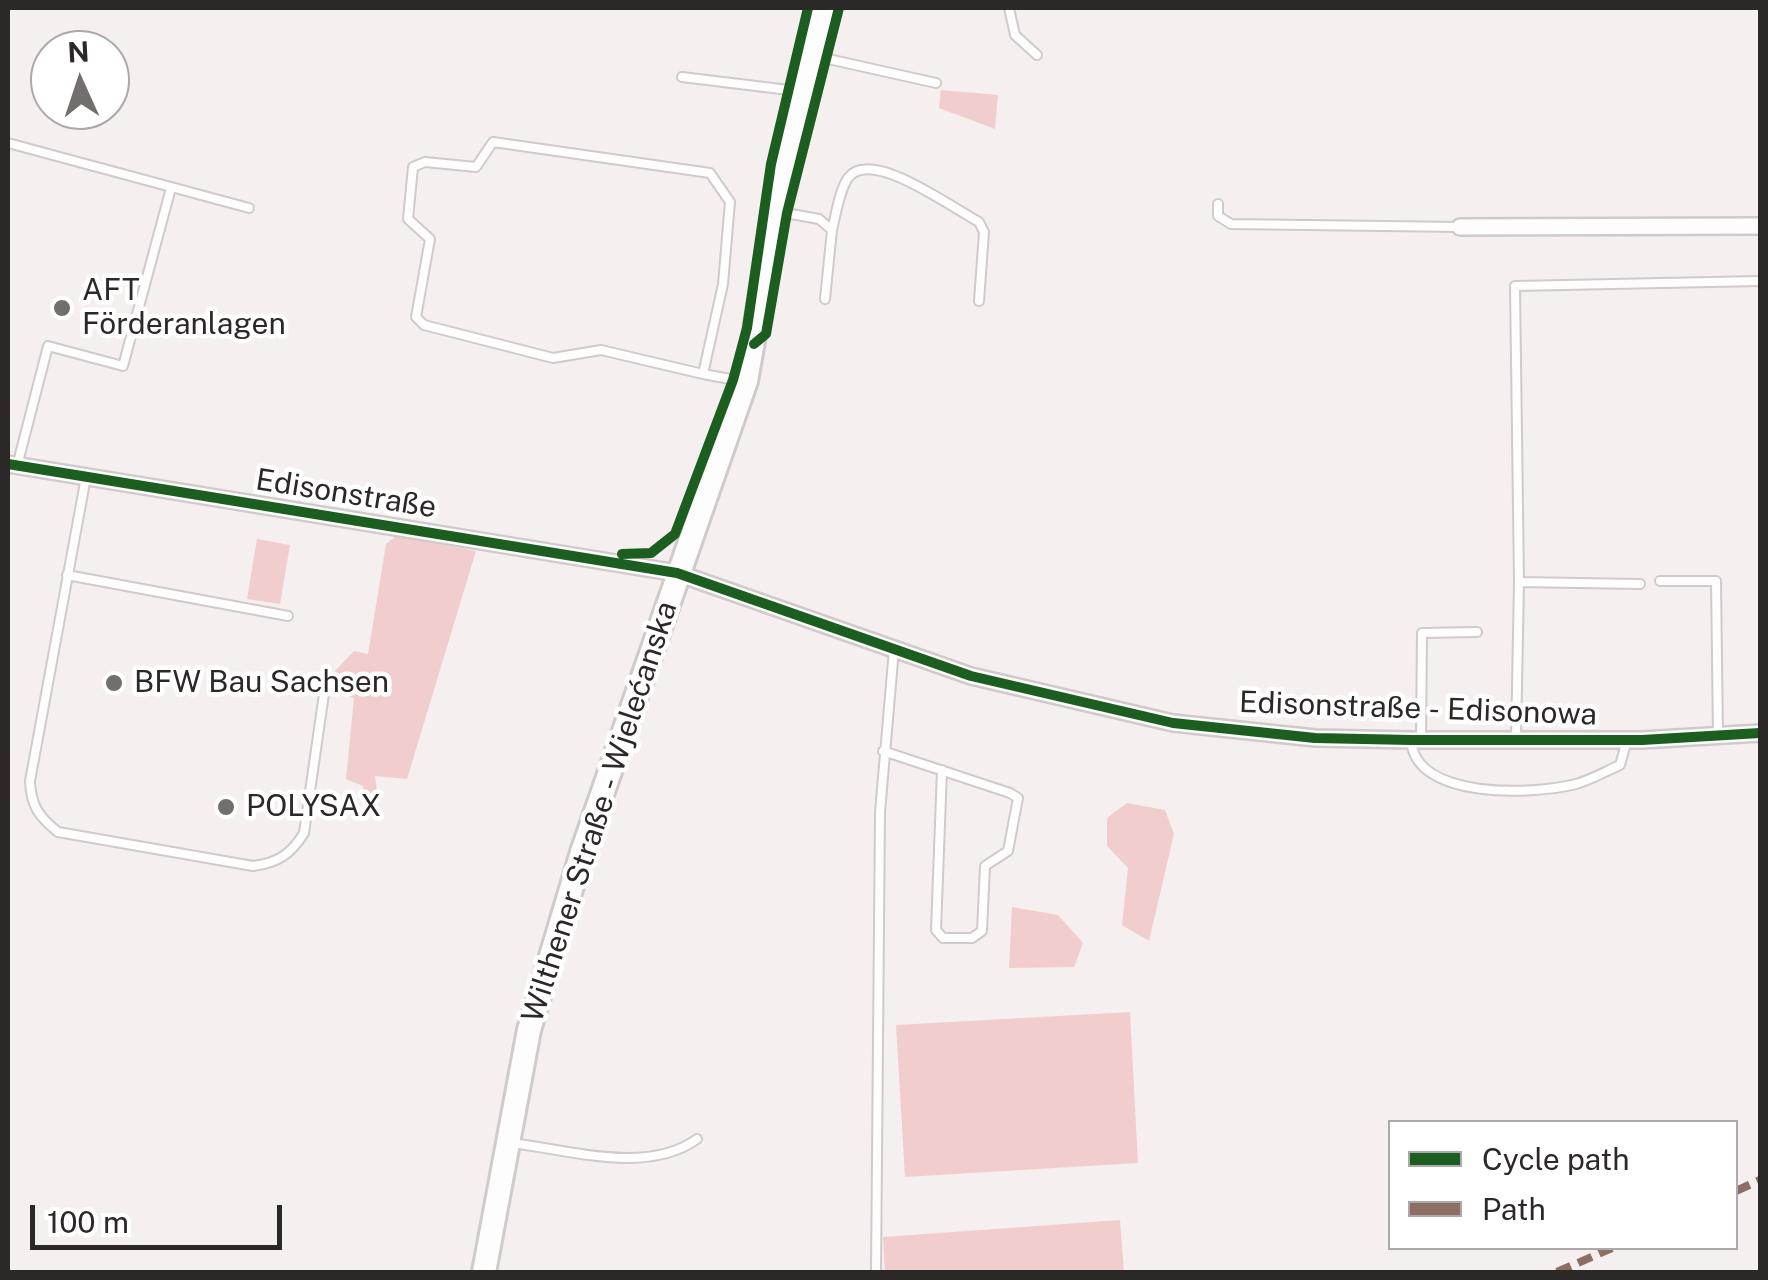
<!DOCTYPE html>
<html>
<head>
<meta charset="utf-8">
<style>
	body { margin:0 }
	#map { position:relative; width:1768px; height:1280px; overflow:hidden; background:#f6efef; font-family:"Public Sans",sans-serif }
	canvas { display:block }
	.frame { position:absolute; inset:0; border:10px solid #2d2828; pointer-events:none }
	.legend { position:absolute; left:1388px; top:1120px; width:350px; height:130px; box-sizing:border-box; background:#fff; border:2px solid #aba9a9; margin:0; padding:12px 18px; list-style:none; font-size:30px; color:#2d2828 }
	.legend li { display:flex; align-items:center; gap:20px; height:50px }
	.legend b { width:50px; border:2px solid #aba9a9 }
	.north { position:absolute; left:30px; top:30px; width:100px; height:100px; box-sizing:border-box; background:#fff; border:2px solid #aba9a9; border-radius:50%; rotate:357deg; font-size:28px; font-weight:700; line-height:40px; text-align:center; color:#2d2828 }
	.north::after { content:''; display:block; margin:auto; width:35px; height:45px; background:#736e6e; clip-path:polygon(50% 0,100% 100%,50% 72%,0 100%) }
	.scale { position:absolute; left:30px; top:1205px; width:252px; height:45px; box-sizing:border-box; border:5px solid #2d2828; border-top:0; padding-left:12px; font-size:30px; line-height:35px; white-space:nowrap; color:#2d2828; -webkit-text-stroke:8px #fff; paint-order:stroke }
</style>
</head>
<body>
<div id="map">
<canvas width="1768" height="1280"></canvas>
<div class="frame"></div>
<ul class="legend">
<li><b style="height:12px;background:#1b5e20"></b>Cycle path</li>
<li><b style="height:12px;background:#8d6e63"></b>Path</li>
</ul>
<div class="north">N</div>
<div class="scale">100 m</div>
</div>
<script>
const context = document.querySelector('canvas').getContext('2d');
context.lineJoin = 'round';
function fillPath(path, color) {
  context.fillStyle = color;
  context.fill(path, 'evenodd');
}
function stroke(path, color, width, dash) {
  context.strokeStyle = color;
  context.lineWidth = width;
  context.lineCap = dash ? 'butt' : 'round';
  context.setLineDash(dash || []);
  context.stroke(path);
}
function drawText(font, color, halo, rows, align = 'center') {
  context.font = font + ' "Public Sans",sans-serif';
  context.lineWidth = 9;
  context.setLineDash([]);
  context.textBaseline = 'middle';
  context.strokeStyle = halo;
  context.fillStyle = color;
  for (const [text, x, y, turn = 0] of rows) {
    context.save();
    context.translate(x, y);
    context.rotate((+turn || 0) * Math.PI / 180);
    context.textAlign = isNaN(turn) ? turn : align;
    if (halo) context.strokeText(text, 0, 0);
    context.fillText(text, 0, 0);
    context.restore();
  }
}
const green = new Path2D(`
	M941,90l57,5 -3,34 -56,-21z
	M396,536l80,15 -69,228 -32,-3 4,31 -12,5 -4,-26 -17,-7 8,-81 -20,-7 1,-20 19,-20 14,3 18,-110z
	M257,539l33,6 -10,59 -33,-5z
	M1127,803l38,7 9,24 -25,107 -27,-16 6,-57 -21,-22v-28z
	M1012,907l46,8 25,28 -9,24 -65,1z
	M1130,1012l8,151 -233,14 -9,-152z
	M1120,1220l4,52h-239l-2,-35z`);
const service = new Path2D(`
	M1009,8l6,27 22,20
	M815,56l121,27
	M682,77l115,14
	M8,143l241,65
	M1218,204v12l13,8 229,3
	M780,212l39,7 13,11 -7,69
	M832,230c4,-15 7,-39 16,-52 23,-31 104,30 131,44l5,10 -5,69
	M703,374l20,-90 7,-82 -20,-29 -217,-31 -17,25 -51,-5 -12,5 -5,52 22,20 -14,78 8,8 129,33 48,-8 102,24 38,7
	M17,466l31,-120 75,20 48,-178
	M86,477l-56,304c1,25 9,36 28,51l195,34c25,-3 38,-12 51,-33l23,-160
	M67,575l221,41
	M1660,581h56l2,155
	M1519,582l-4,-296 245,-5
	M1421,739l1,-106 55,-1
	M1516,739l3,-157 121,2
	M1411,740c4,60 121,55 165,44 15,-4 30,-13 44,-19l7,-25
	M883,751l127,42 8,5 -10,53 -23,15 -3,65 -10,7h-29l-7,-8 6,-160
	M512,1143c58,7 135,32 185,-4
	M876,1272l4,-460 14,-163`);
const minor = new Path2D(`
	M1460,227l300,-1
	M8,464l669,109 294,103 202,47 142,15 96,2h231l118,-7`);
const secondary = new Path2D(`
	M484,1272l45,-242 54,-181 163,-468 40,-229 37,-144`);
const quiet = new Path2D(`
	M1736,1191l24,-11
	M1557,1272l55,-24`);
const cycleway = new Path2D(`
	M754,344l12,-10 21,-121 52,-205
	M8,464l669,109 294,103 202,47 142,15 96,2h231l118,-7
	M622,554l29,-1 24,-19 58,-154 14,-52 24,-164 37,-156`);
const markers = [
	[62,308,10,"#736e6e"],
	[114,683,10,"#736e6e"],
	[226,807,10,"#736e6e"]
];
const poiNames = [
	["AFT",82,291],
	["Förderanlagen",82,325],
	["BFW Bau Sachsen",134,683],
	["POLYSAX",246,807]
];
const streetNames = [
	["Edisonstraße",346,494,9],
	["Edisonstraße - Edisonowa",1418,709,2],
	["Wilthener Straße - Wjelećanska",600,812,-72]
];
fillPath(green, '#f2cdcd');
stroke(service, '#d0caca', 12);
stroke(minor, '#d0caca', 20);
stroke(secondary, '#d0caca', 28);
stroke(service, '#fefdfd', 8);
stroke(minor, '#fefdfd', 15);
stroke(secondary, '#fefdfd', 22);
stroke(quiet, '#8d6e63', 8, [15, 8]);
stroke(cycleway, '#1b5e20', 10);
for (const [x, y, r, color] of markers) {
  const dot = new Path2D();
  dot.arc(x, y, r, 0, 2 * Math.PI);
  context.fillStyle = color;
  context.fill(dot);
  stroke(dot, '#fff', 4);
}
drawText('30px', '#2d2828', '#fff', poiNames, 'left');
drawText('30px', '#2d2828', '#fff', streetNames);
</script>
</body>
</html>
